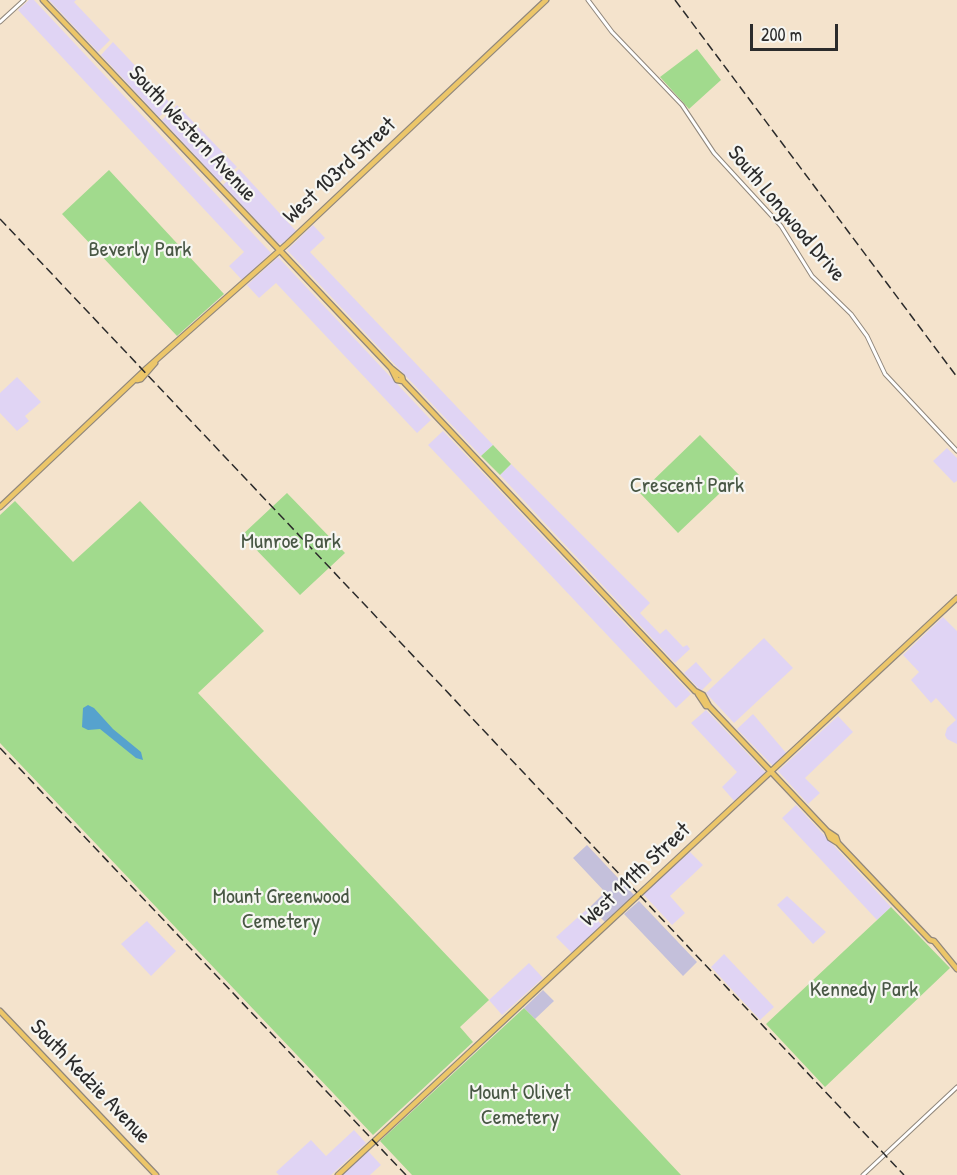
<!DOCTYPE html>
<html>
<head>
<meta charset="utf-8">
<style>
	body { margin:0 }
	#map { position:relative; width:957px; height:1175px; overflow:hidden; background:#f4e3cc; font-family:"Patrick Hand",sans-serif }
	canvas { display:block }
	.scale { position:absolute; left:750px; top:24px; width:88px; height:27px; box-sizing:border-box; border:3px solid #2b2b2b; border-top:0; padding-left:8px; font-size:18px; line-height:21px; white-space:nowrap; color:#2b2b2b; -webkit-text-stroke:4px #f6f6f2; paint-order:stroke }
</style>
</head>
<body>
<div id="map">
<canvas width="957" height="1175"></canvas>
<div class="scale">200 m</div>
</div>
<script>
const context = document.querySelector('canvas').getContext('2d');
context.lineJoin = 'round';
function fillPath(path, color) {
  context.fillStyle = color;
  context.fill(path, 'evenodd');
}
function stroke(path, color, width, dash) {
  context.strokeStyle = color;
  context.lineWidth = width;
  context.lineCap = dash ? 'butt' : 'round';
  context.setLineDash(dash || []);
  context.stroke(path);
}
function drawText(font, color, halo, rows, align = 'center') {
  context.font = font + ' "Patrick Hand",sans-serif';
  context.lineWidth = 4.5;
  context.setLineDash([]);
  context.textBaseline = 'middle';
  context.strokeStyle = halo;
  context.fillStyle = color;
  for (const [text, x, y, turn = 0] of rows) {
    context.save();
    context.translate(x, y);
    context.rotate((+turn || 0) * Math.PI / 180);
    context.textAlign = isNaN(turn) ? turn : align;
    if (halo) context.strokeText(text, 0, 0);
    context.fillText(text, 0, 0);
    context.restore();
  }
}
const built = new Path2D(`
	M29,0h5l237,253 -29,27 -13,-14 15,-14 -226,-242z
	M49,0h27l-2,2 36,38 -12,12z
	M113,42l59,63 -13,12 -58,-62z
	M177,105l60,62 -17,15 -58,-62z
	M239,169l57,62 -14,13 -4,-1 -55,-58z
	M313,225l12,13 -15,14 183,193 -12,11 -194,-206z
	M278,257l153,163 -14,13 -141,-150 -17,15 -12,-13z
	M17,377l24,25 -16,14 4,5 -12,10 -17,-18v-20z
	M443,431l248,263 -15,14 -248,-263z
	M947,448l10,10v23l-3,2 -21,-22z
	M511,464l139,139 -10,10 20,21 6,-5 17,18 4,-2 3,4 -15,14 -175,-188z
	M943,617l14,14v113l-10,-5 -2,-4 2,-7 9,-8 -20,-22 -5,5 -20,-23 8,-8 -16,-17z
	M764,638l29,30 -59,55 -28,-30z
	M696,662l16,18 -11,11 -17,-18z
	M706,710l60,63 -31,29 -13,-15 15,-15 -46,-49z
	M753,714l34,40 -14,12 -36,-37z
	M838,716l15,16 -48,46 15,15 -12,11 -30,-33z
	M796,805l95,102 -14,13 -95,-102z
	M690,852l13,13 -33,31 15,17 -13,12 -29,-31z
	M787,896l39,36 -13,12 -36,-39z
	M587,909l15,16 -30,28 -16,-16z
	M147,921l29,30 -25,25 -30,-32z
	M724,954l50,53 -14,13 -49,-53z
	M529,963l14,15 -41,37 -13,-15z
	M354,1130l12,13 -35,32h-52l-3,-3 35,-32 15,16z
	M368,1151l13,14 -11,10h-28z`);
const industrial = new Path2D(`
	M587,845l47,50 -29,27 -15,-15 15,-15 -32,-34z
	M639,901l58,61 -14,14 -59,-62z
	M543,990l11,11 -19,18 -11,-11z`);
const green = new Path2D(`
	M697,49l24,31 -32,29 -29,-32z
	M109,170l115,124 -47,42 -115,-122z
	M700,435l39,40 -61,58 -38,-40z
	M493,445l18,19 -11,11 -19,-19z
	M287,493l58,60 -45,42 -58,-60z
	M15,501l58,61 67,-61 124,130 -66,62 291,307 -29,27 13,15 -100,93 -373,-392v-228z
	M891,907l59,61 -125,119 -59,-63z
	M524,1008l11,11 146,156h-269l-32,-34z`);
const water = new Path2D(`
	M88,705l6,3 19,21 28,23 2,8 -7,-2 -36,-29 -12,1 -6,-3 1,-19z`);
const minor = new Path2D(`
	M588,0l24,32 70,73 32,48 67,73 31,50 39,38 16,22 18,38 72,77
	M0,22l24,-22
	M863,1175l94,-88`);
const major = new Path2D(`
	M43,0l348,368 11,9 1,4 292,310 8,4 6,11 118,125 9,6 2,6 92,97 4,1 23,28
	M391,368l6,12 6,1
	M137,380l4,-1 14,-16
	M0,507l147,-139 140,-124 259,-244
	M698,694l8,12h3
	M827,831l3,7 8,5
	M0,1011l156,164
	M338,1175l619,-577`);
const rail = new Path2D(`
	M675,0l282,377
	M0,219l904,956
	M0,748l406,427`);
const streetNames = [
	["South Western Avenue",192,134,47],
	["West 103rd Street",340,171,-43],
	["South Longwood Drive",786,214,50],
	["West 111th Street",636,875,-43],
	["South Kedzie Avenue",90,1082,46]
];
const parkNames = [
	["Beverly Park",140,250],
	["Crescent Park",687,486],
	["Munroe Park",291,542],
	["Mount Greenwood",281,897],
	["Cemetery",281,922],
	["Kennedy Park",864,990],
	["Mount Olivet",520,1093],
	["Cemetery",520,1118]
];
fillPath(built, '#e0d4f4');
fillPath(industrial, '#c4c0db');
fillPath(green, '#a1da8d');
fillPath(water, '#56a2ce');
stroke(minor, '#90877c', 5);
stroke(major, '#90877c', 7);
stroke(minor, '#fff', 3);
stroke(major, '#ecc669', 4.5);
stroke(rail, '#2b2b2b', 1.5, [9, 4.5]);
drawText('22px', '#2b2b2b', '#f6f6f2', streetNames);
drawText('22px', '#485744', '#f6f6f2', parkNames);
</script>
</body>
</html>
